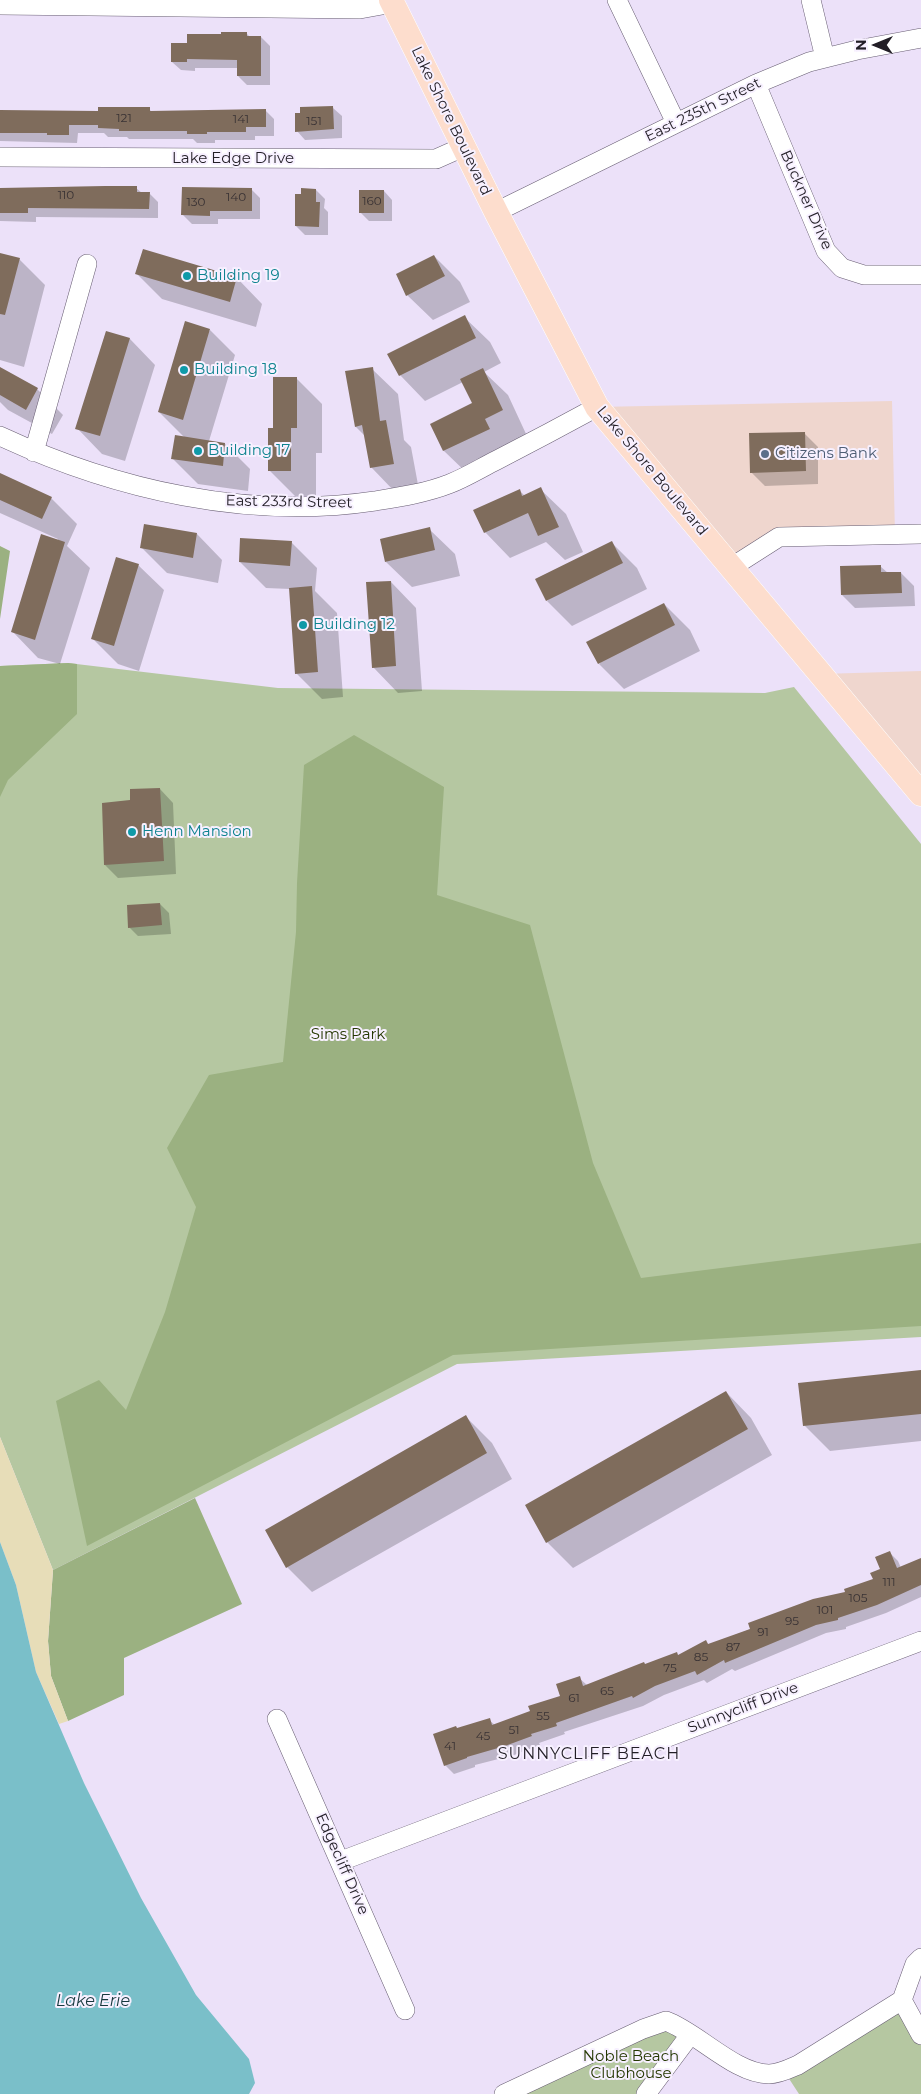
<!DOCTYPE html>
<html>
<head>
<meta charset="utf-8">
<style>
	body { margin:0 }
	#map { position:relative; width:921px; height:2094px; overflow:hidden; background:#ece1f9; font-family:Montserrat,sans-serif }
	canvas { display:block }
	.north { position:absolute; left:851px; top:20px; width:50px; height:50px; -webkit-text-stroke:4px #f7f0ff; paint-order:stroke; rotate:270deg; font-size:14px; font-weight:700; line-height:20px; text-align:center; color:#221e26 }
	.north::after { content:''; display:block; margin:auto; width:18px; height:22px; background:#221e26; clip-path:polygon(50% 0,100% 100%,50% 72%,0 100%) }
</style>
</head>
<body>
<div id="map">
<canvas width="921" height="2094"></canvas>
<div class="north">N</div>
</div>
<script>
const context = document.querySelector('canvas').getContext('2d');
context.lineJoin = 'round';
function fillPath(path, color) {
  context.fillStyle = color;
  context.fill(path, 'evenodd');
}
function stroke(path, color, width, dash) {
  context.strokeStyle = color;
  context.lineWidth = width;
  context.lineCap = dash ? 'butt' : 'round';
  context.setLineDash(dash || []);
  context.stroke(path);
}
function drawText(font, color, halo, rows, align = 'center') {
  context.font = font + ' Montserrat,sans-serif';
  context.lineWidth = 4;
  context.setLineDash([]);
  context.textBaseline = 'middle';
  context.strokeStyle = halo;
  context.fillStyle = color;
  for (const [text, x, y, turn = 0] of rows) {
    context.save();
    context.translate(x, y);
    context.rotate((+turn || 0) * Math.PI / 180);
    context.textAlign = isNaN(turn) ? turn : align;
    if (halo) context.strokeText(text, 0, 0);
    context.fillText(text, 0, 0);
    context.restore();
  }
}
const commercial = new Path2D(`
	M892,401l3,134 -116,2 -47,30 -135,-160z
	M921,671v123l-100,-120z`);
const green = new Path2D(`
	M68,663l210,25 487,5 29,-6 127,157v493l-464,27 -404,206 -53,-133v-771z
	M902,2000l19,35v59h-122l-15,-23z
	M666,2021l24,14 -44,59h-142z`);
const forest = new Path2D(`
	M0,546l10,5 -10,68z
	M68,663l9,1v50l-69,66 -8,17v-131z
	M354,735l90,52 -7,108 93,30 63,238 48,115 280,-35v83l-468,29 -366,191 -31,-145 43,-21 27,30 39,-98 31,-105 -29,-59 42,-73 74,-13 13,-130 1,-49 7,-118z
	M195,1498l47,106 -118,54v37l-56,26 -17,-45 -3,-35 5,-71z`);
const sand = new Path2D(`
	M0,1437l53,133 -5,71 3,35 17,45 -9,3 -23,-52 -20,-87 -16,-43z`);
const water = new Path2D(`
	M0,1542l16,43 20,87 48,111 57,115 55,97 53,64 6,24 -6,11h-249z`);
const shadow = new Path2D(`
	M247,34l3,3h11l9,9v39h-23l-9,-9v-8h-43v3l-14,-1 -9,-8z
	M333,108l9,8v22l-37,2 -8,-9z
	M149,109l3,3 113,-2 9,9v17h-19v4h-40v3h-18l-4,-4h-64l-2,-2h-19l-4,-4h-26l-1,10 -77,-2v-29h99z
	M136,188l6,5h7l9,9v16l-122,-1v5l-36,-1v-32z
	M251,189l9,9v21h-42v5h-26l-9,-9z
	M316,190l9,9 -1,9 4,4v23h-23l-9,-9 6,-31z
	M384,191l8,9v21h-23l-9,-9z
	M143,250l94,28 25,26 -6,23 -94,-28 -25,-25z
	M0,254l19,5 26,26 -21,82 -24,-7z
	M434,256l26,26 10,20 -37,18 -26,-25z
	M464,317l26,25 11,21 -17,9 24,23 19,41 -57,40 -26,-25 -12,-26 42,-21 -11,-22 -38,19 -25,-26z
	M210,330l25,25 -26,86 16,3 25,25 -2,22 -50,-7 -26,-26 13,-20 -26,-26z
	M106,332l24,7 25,26 -30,96 -23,-7 -25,-26z
	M0,368l37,21 26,26 -11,19 -44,-24 -8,-8z
	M372,369l26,25 6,46 7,7 8,43 -23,3 -25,-26 -6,-31 -9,-9 -9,-55z
	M296,378l26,26v49h-6v43h-21l-26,-26 5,-41z
	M804,433l14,14v37l-53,2 -14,-14z
	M0,475l51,23 26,26 -10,22 23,22 -30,96 -22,-6 -25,-26 45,-93 -58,-26z
	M540,489l26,25 17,38 -18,8 -19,-18 -36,16 -25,-26 34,-42 6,6z
	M429,529l26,25 5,22 -48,11 -26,-25z
	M197,534l25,26 -4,23 -51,-10 -26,-26z
	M291,542l26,26 -2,23 22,22 6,84 -21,2 -26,-26 -6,-84 -24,-1 -26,-26z
	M611,542l26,26 10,21 -75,37 -25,-25z
	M138,565l26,25 -25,81 -21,-7 -26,-26z
	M880,566l8,7h13l13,13 1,20 -60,2 -13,-13z
	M391,582l25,26 6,83 -24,2 -25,-26z
	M664,604l26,26 10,21 -76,38 -25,-25z
	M160,789l13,14 3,71 -58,4 -13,-13 27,-64z
	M160,904l9,9 2,21 -33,2 -9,-9z
	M921,1371v70l-91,10 -26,-26z
	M726,1392l25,26 21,37 -199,113 -26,-26z
	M466,1417l26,26 20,36 -200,113 -25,-25z
	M889,1552l9,9 3,7 20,-8v37l-35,16 -40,14v2l-20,4 -91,38 -3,-2 -25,14 -3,-3 -40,15 -21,11 -79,26 1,2 -26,9 1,2 -26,10 -39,10v2l-21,7 -9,-9 13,-36 31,-9 6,5 36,-13 31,-15 17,-19 8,7 92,-29 27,-14 3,3 138,-53 28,-12z`);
const building = new Path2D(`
	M221,32h26v4h14v40h-24v-16l-50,-1v3h-16v-19h16v-9h34z
	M333,106l1,23 -39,3v-19h5v-6z
	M98,107h52v4l116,-2v18h-20v5h-39v2h-20v-3h-68v-2l-21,-1v-3h-29v10h-22v-2h-47v-23l98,1z
	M105,186h32v6h13l-1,17 -121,-1v5h-28v-25z
	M182,187l70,1v23h-42v5l-29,-1z
	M301,188l15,1v13h4l-1,25 -24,-1v-32h6z
	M359,190h25v23h-25z
	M143,249l94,28 -7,25 -95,-28z
	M0,253l20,5 -15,57 -5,-1z
	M434,255l11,21 -39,20 -10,-22z
	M465,315l11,23 -77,38 -12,-22z
	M185,321l25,8 -27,91 -25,-8z
	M106,331l24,7 -30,98 -25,-7z
	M0,367l38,21 -12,22 -26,-15z
	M373,367l7,54 6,-1 8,44 -24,4 -8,-43 -7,2 -10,-56z
	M483,368l20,42 -18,9 5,10 -47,22 -13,-27 42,-21 -12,-24z
	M273,377h24v51h-6v43h-23v-43h5z
	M805,432l1,39 -56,2 -1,-40z
	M175,435l50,8 -2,23 -52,-7z
	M0,473l52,24 -10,22 -42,-19z
	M541,487l18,40 -21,9 -10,-23 -44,20 -11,-23 47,-21 2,7z
	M144,524l53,9 -4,25 -53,-10z
	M430,527l5,23 -50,12 -5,-23z
	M41,534l24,8 -30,98 -24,-8z
	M240,538l52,3 -2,25 -51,-4z
	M612,541l11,22 -77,38 -11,-22z
	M116,557l23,7 -25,82 -23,-7z
	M881,565v7h20l1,21 -61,2 -1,-29z
	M391,581l5,85 -24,2 -6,-86z
	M312,586l6,86 -23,2 -6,-86z
	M664,603l11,22 -77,39 -12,-22z
	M160,788l4,73 -60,4 -2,-62 28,-3v-11z
	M160,903l2,22 -34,3 -1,-23z
	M921,1370v44l-118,12 -5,-43z
	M726,1391l22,38 -202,114 -21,-38z
	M466,1415l21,38 -201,115 -21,-38z
	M890,1551l7,17 24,-10v27l-44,20 -39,13v2l-22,5 -91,38 -1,-3 -27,15 -2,-4 -40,15 -22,12 -1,-2 -76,27 1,3 -26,8 1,2 -27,10 -38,11v1l-23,8 -11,-32 23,-8 1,2 33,-10 2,7 38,-14 -2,-5 32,-10 -4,-12 24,-8 3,10 61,-24 1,2 32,-12 1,3 28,-15 2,4 42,-15 -2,-6 65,-24 32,-7 -1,-3 29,-10 -3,-6 10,-4 -5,-12z`);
const minor = new Path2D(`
	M617,0l59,123
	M811,0l14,58
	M0,5l360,4 33,-6
	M756,84l70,167 16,17 22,7h57
	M0,157l436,2 27,-12
	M496,212l260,-128 53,-22 48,-12 64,-12
	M0,436c116,54 248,84 375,65 25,-4 51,-8 74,-17 16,-6 32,-16 48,-24 33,-17 67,-35 100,-53
	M34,452l53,-188
	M732,567l47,-30 142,-3
	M277,1719l128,291
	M341,1861l580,-220
	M902,2000l19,35
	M504,2094l139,-65 23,-8c31,11 69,53 103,53 10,0 20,-5 29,-9l104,-65 13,-36 6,-6
	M646,2094l44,-59`);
const major = new Path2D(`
	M391,0l105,212 101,195 324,387`);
const markers = [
	[187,276,5,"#0f9aa8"],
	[184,370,5,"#0f9aa8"],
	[198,451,5,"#0f9aa8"],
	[765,454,5,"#5c6f8a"],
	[303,625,5,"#0f9aa8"],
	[132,832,5,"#0f9aa8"]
];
const numberNames = [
	["121",124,118],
	["141",241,119],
	["151",314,121],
	["110",66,195],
	["140",236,197],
	["160",372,201],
	["130",196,202],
	["111",889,1582],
	["105",858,1598],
	["101",825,1610],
	["95",792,1621],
	["91",763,1632],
	["87",733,1647],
	["85",701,1657],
	["75",670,1668],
	["65",607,1691],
	["61",574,1698],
	["55",543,1716],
	["51",514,1730],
	["45",483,1736],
	["41",450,1746]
];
const streetNames = [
	["East 235th Street",703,110,-26],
	["Lake Shore Boulevard",451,121,64],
	["Lake Edge Drive",233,159],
	["Buckner Drive",806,200,66],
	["Lake Shore Boulevard",652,471,50],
	["East 233rd Street",289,502,1],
	["Sunnycliff Drive",743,1708,-21],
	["Edgecliff Drive",342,1864,66]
];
const cultureNames = [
	["Building 19",197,276],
	["Building 18",194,370],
	["Building 17",208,451],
	["Building 12",313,625],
	["Henn Mansion",142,832]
];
const serviceNames = [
	["Citizens Bank",775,454]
];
const parkNames = [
	["Sims Park",348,1035],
	["Noble Beach",631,2057],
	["Clubhouse",631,2074]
];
const neighbourhoodNames = [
	["SUNNYCLIFF BEACH",589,1754]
];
const waterNames = [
	["Lake Erie",93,2001]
];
fillPath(commercial, '#efd6ce');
fillPath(green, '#b5c7a1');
fillPath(forest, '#9bb181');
fillPath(sand, '#e7ddb8');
fillPath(water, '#7abfc9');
fillPath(shadow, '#0003');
fillPath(building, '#7f6c5c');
stroke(minor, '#675d72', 20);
stroke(major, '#fff', 25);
stroke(minor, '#fff', 19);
stroke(major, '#fdddcd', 24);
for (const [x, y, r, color] of markers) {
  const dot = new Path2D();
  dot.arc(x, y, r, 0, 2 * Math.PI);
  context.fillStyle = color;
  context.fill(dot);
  stroke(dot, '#f7f0ff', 2);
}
drawText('12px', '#393234', null, numberNames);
drawText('15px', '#221e26', '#f7f0ff', streetNames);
drawText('15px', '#0d838f', '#f7f0ff', cultureNames, 'left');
drawText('15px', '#4e5e75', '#f7f0ff', serviceNames, 'left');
drawText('15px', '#243700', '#f7f0ff', parkNames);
context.letterSpacing = '1px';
drawText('16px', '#221e26', '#f7f0ff', neighbourhoodNames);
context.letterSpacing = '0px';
drawText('italic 16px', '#17393e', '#f7f0ff', waterNames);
</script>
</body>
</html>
